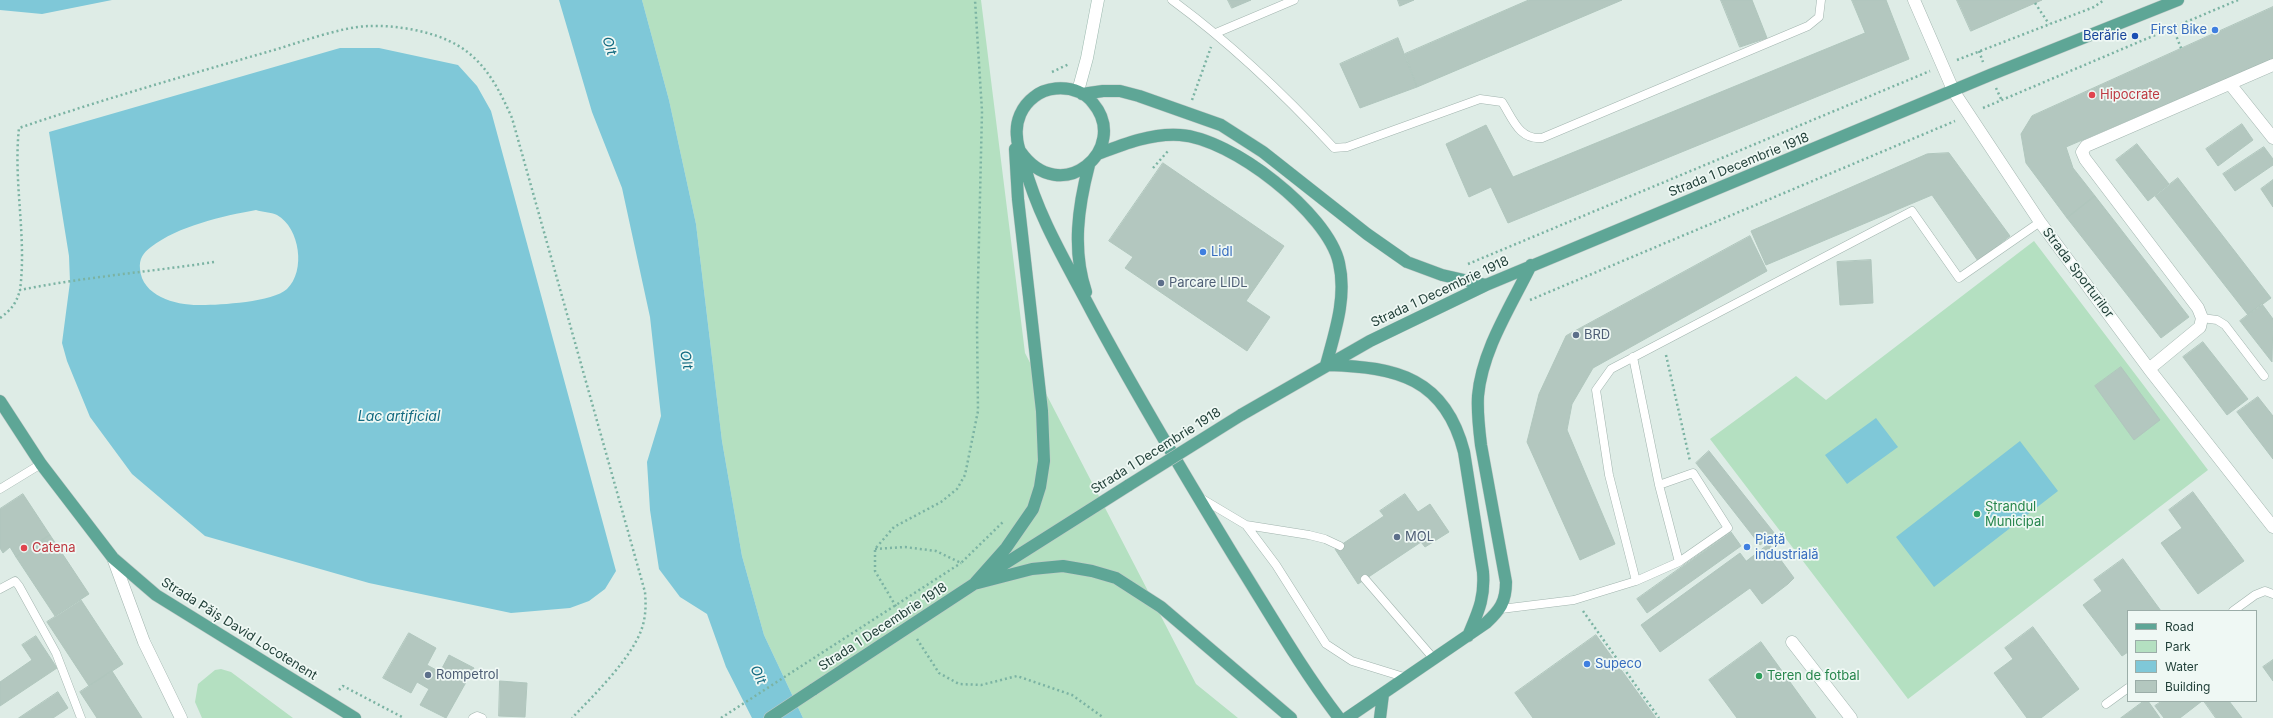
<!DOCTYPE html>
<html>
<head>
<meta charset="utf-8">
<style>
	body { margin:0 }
	#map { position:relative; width:2273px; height:718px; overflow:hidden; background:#deece6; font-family:Inter,sans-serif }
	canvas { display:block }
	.legend { position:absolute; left:2127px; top:610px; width:130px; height:92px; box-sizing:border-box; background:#eff8f4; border:1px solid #9bada8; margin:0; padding:5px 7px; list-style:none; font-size:12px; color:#1e3d36 }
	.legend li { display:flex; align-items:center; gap:8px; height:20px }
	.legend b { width:20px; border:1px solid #9bada8 }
</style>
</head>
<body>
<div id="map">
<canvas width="2273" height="718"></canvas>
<ul class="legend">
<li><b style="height:5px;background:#5ea696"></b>Road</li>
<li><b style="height:11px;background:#b4e0c1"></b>Park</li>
<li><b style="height:11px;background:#7fc8d8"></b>Water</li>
<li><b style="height:11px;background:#b3c7bf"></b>Building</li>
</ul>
</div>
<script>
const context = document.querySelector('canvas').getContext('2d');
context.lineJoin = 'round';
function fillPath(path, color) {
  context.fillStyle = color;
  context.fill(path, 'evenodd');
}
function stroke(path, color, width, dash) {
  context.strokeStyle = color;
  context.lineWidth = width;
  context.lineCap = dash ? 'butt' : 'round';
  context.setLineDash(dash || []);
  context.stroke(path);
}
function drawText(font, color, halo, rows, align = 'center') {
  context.font = font + ' Inter,sans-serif';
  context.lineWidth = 3.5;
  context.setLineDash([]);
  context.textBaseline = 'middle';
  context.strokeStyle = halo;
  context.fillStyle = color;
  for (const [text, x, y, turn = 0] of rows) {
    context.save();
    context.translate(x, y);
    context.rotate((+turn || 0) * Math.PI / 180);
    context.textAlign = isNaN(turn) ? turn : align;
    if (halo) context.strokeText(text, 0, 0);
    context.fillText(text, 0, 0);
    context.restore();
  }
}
const green = new Path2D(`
	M642,0h339l44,353 171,331 42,34h-435l-39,-83 -22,-79 -20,-115 -26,-217 -27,-124z
	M2034,241l174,229 -300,229 -198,-260 86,-63 30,24z
	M221,669l10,3 62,46h-91l-7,-16 3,-18 17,-14z`);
const water = new Path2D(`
	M0,0h112l-70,14 -42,-4z
	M559,0h83l27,100 27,124 26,217 20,115 22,79 39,83h-51l-26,-51 -19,-53 -27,-17 -21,-28 -9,-59 -3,-48 14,-46 -11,-99 -28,-129 -30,-76z
	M340,48h39l79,17 19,21 14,25 125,460 -11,18 -16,12 -19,7 -59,5 -142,-30 -164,-47 -73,-62 -42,-57 -23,-56 -5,-18 8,-61 -1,-26 -20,-124zM256,210c6,2 15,2 21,5 23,13 29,56 10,74 -14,13 -67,16 -85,16 -24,1 -60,-8 -62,-36 -1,-10 3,-16 11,-22 27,-21 72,-31 105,-37z
	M1876,418l22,29 -51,37 -22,-29z
	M2020,441l38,50 -124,96 -38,-50z`);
const building = new Path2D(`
	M1228,0h23l-19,8z
	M1398,0h16l-14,6z
	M1529,0h93l-205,87 -12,-33z
	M1721,0h31l15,38 -27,9z
	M1852,0h34l23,59 -401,164 -17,-36 -22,10 -23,-53 40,-19 27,52 352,-144z
	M1957,0h85l-71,31z
	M2273,7v51l-207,89 7,21 22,28 -28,22 -41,-55 -5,-29 11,-18z
	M1398,38l19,49 -57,21 -20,-44z
	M2242,124l11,16 -35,26 -12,-17z
	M2137,144l32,40 -21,17 -32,-41z
	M2264,147l9,12v6l-38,26 -12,-17z
	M1949,153l61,83 -32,25 -46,-66 -166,70 -15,-34 176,-77z
	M1163,163l121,83 -38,55 24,16 -23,34 -122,-83 8,-11 -24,-16z
	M2178,178l93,120 -23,17 -93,-119z
	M2273,180v27l-12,-18z
	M2095,196l94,121 -28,21 -94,-120z
	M1750,236l17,35 -174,97 -21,36 -5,26 48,114 -35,16 -53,-118 12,-48 27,-58z
	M1871,260l2,43 -33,2 -3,-43z
	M2262,304l11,15 -1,43 -32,-41z
	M2203,342l45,57 -21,16 -44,-58z
	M2121,367l39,53 -26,20 -39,-54z
	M2258,397l15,19v43l-36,-47z
	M1709,451l66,83 -15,11 -64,-82z
	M2193,492l51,69 -46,33 -37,-51 21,-15 -13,-18z
	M23,494l27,41 -34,22 -6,-10 -7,6 -3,-5v-39z
	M1405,494l13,18 12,-8 19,28 -24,15 -4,-5 -63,42 -23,-35 49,-33 -4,-5z
	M1731,532l10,14 -94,67 -10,-14z
	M50,535l39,59 -34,22 -39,-59z
	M1769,544l25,34 -6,6 -26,20 -12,-16 -90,64 -19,-27 99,-72 6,8z
	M2123,559l38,52h-33v41l-6,4 -39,-51 19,-14 -8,-11z
	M81,600l42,64 -34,22 -42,-64z
	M2033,627l46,62 -38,29h-14l-33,-45 19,-14 -8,-11z
	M409,633l27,15 -9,17 13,7 9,-17 25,13 -28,50 -26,-13 9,-16 -12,-7 -6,11 -28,-15z
	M1596,635l60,83h-123l-18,-25z
	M36,636l21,32 -57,38v-24l32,-22 -10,-15z
	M1761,642l55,76h-79l-28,-38z
	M2273,660v21l-10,-14z
	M112,671l30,47h-45l-17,-26z
	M500,681l27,2 -2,34 -26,-1z
	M58,692l10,16 -15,10h-34z
	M2144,701h4l12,17h-39z
	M2162,701h40l-22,17h-16l-9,-12z
	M2204,701h25l13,17h-26z`);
const path = new Path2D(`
	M2035,3l14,21
	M2173,28l8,20
	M1979,51l4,11
	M1957,60l137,-53 10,-7
	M1052,72l17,-8
	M1996,88l6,13
	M1192,100l19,-53
	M1983,108l255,-108
	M1153,168l15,-17
	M214,262c-65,10 -130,15 -194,28 7,-53 -7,-108 -1,-162 82,-28 165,-52 248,-76 29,-8 72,-25 102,-26 27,-1 64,5 88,19 28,16 42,44 55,73l133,474c1,12 1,24 -3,36 -10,30 -48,67 -70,90
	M1468,264l462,-193
	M1530,300l425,-179
	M0,318c11,-8 16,-14 20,-28
	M1666,355l24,106
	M875,549l30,-2 31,4 25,12 43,-42
	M1583,611l76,107
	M901,615l-26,-44v-22l19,-22 47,-25 16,-13 8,-14 13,-64 -1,-86 5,-214 -7,-111
	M917,639l22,34 20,11 22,1 36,-9 55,19 32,23
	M339,690l4,-4 61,32`);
const lane = new Path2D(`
	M1172,0c60,44 112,94 162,148l13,-1 133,-48 22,3c11,17 17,38 40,36l266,-112 11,-9 2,-17
	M1216,33l78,-33
	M2202,318l15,2 8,5 39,51
	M1633,357l26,128 34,-12 35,55 -49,34 -43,19
	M1659,485l20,77
	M0,489l41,-25
	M1199,497l47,28 63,10 16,4 15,7
	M1246,525l30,40 50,79 26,17 55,17
	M1365,579l69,80
	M0,589l15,-8 4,5 37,67 25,65
	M1501,609l73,-9 62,-19 -27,-106 -13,-85 15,-21 301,-158 47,67 81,-56
	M2233,611l22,-16 10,-4 8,3
	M2106,704l22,-16
	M473,718l4,-2 5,2`);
const street = new Path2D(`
	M1914,0l40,92 86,130 109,147 124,158
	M2230,84l43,54
	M2149,369l51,-42 2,-9 -4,-10 -113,-149 -3,-7 4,-6 187,-81
	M113,558l31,84 37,76
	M1792,642l59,76`);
const secondary = new Path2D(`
	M1078,91l9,-33 11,-58`);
const primary = new Path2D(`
	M1082,94l21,-3h17l19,5 82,29 42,27 104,82 40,28 35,13 44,10
	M1020,151c41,59 111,-3 73,-48 -3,-4 -9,-9 -14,-11 -14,-6 -33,-5 -45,5 -12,9 -19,24 -17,40 0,9 5,19 7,27 15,55 42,98 68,148 45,84 93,164 143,246 34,54 65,109 104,160
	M1098,154c26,-10 54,-21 82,-19 51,3 148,78 159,128 8,34 -4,69 -13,102
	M1086,292c-14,-42 -8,-85 3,-127
	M1328,365c69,2 117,13 136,87l19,120c2,27 -5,40 -15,64
	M0,401l41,63 72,94 43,37 199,123
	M1241,415l129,-74 116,-56 504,-210 188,-75
	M987,575l142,-90
	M974,584l32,-36 27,-39 7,-22 4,-26 -2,-50 -24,-212 -3,-50
	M974,584l58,-15 31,-3 29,5 24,7 45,29 130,111
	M770,718l44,-29
	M1347,718l139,-95c14,-13 20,-21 20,-41l-25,-137c-2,-16 -4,-32 -3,-49 4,-46 33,-90 53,-131
	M1380,718l3,-24`);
const pathBridge = new Path2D(`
	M721,718l240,-155`);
const primaryBridge = new Path2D(`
	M1129,485l112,-70
	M814,689l160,-105`);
const markers = [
	[2215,30,4,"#3f7fe0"],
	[2135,36,4,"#1a4fb4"],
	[2092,95,4,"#e0444e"],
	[1203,252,4,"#3f7fe0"],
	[1161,283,4,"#5c6f8a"],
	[1576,335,4,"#5c6f8a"],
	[1977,514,4,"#2e9e5b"],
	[1397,537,4,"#5c6f8a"],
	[1747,547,4,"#3f7fe0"],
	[24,548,4,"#e0444e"],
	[1587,664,4,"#3f7fe0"],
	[428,675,4,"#5c6f8a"],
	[1759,676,4,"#2e9e5b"]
];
const shopNames = [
	["First Bike",2207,30,"right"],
	["Lidl",1211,252],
	["Piață",1755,540],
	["industrială",1755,555],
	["Supeco",1595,664]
];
const transitNames = [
	["Berărie",2127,36]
];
const healthNames = [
	["Hipocrate",2100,95],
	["Catena",32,548]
];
const streetNames = [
	["Strada 1 Decembrie 1918",1739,165,-22],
	["Strada Sporturilor",2078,273,53],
	["Strada 1 Decembrie 1918",1440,292,-25],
	["Strada 1 Decembrie 1918",1156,451,-32],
	["Strada 1 Decembrie 1918",883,627,-33],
	["Strada Păiș David Locotenent",239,629,32]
];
const serviceNames = [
	["Parcare LIDL",1169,283],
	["BRD",1584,335],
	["MOL",1405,537],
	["Rompetrol",436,675]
];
const leisureNames = [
	["Ștrandul",1985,507],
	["Municipal",1985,522],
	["Teren de fotbal",1767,676]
];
const waterNames = [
	["Olt",609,46,73],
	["Olt",686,360,79],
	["Lac artificial",399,417],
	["Olt",758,675,64]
];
fillPath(green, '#b4e0c1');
fillPath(water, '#7fc8d8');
fillPath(building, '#b3c7bf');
stroke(building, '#b0c6bd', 1);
stroke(lane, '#a1b4ae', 9);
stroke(street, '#a1b4ae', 13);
stroke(secondary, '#9cb9af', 13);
stroke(primary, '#c0c9c7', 13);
stroke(path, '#7bb3a3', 2.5, [2, 3]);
stroke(lane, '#fff', 8);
stroke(street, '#fff', 12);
stroke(secondary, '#fff', 12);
stroke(primary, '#5ea696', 12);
stroke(primaryBridge, '#c0c9c7', 13, []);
stroke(pathBridge, '#7bb3a3', 2.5, [2, 3]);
stroke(primaryBridge, '#5ea696', 12);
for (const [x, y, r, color] of markers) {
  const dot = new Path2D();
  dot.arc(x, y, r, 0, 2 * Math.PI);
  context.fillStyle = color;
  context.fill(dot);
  stroke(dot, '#eff8f4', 1.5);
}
drawText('13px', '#366cbe', '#eff8f4', shopNames, 'left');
drawText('13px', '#164399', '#eff8f4', transitNames, 'right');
drawText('13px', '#be3a42', '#eff8f4', healthNames, 'left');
drawText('13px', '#1e3d36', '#eff8f4', streetNames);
drawText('13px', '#4e5e75', '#eff8f4', serviceNames, 'left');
drawText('13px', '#27864d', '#eff8f4', leisureNames, 'left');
drawText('italic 14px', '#126a80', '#eff8f4', waterNames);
</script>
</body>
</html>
